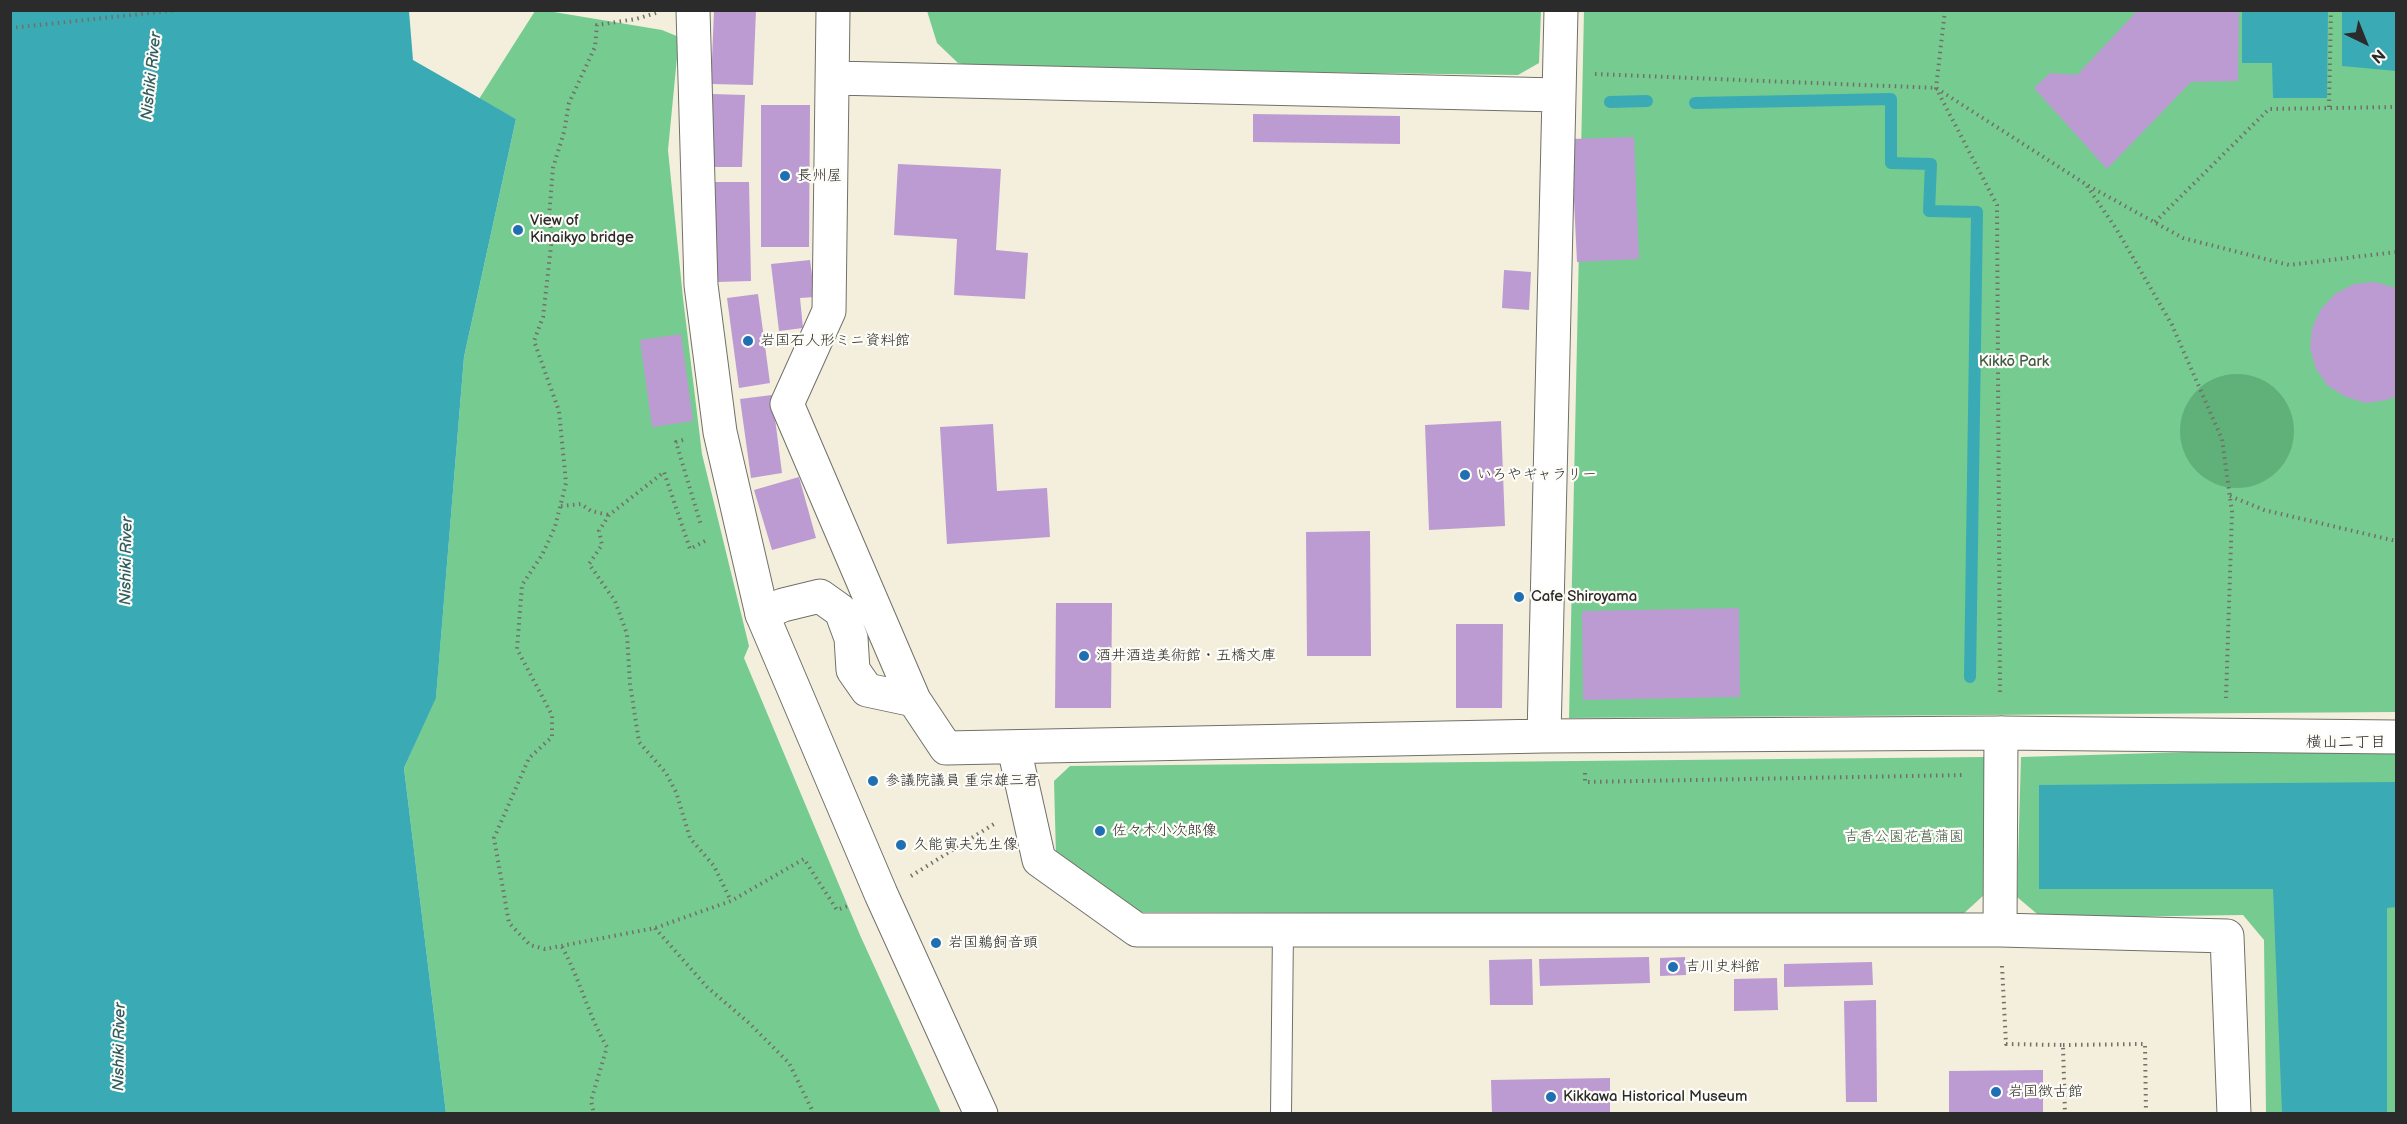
<!DOCTYPE html>
<html>
<head>
<meta charset="utf-8">
<style>
	body { margin:0 }
	#map { position:relative; width:2407px; height:1124px; overflow:hidden; background:#f3efdc; font-family:"Balsamiq Sans",sans-serif }
	canvas { display:block }
	.frame { position:absolute; inset:0; border:12px solid #2b2b2b; pointer-events:none }
	.north { position:absolute; left:2335px; top:12px; width:60px; height:60px; -webkit-text-stroke:4px #fdfcf7; paint-order:stroke; rotate:137deg; font-size:16px; font-weight:700; line-height:24px; text-align:center; color:#2b2b2b }
	.north::after { content:''; display:block; margin:auto; width:21px; height:27px; background:#2b2b2b; clip-path:polygon(50% 0,100% 100%,50% 72%,0 100%) }
</style>
</head>
<body>
<div id="map">
<canvas width="2407" height="1124"></canvas>
<div class="frame"></div>
<div class="north">N</div>
</div>
<script>
const context = document.querySelector('canvas').getContext('2d');
context.lineJoin = 'round';
function fillPath(path, color) {
  context.fillStyle = color;
  context.fill(path, 'evenodd');
}
function stroke(path, color, width, dash) {
  context.strokeStyle = color;
  context.lineWidth = width;
  context.lineCap = dash ? 'butt' : 'round';
  context.setLineDash(dash || []);
  context.stroke(path);
}
function drawText(font, color, halo, rows, align = 'center') {
  context.font = font + ' "Balsamiq Sans","Klee One",sans-serif';
  context.lineWidth = 4.5;
  context.setLineDash([]);
  context.textBaseline = 'middle';
  context.strokeStyle = halo;
  context.fillStyle = color;
  for (const [text, x, y, turn = 0] of rows) {
    context.save();
    context.translate(x, y);
    context.rotate((+turn || 0) * Math.PI / 180);
    context.textAlign = isNaN(turn) ? turn : align;
    if (halo) context.strokeText(text, 0, 0);
    context.fillText(text, 0, 0);
    context.restore();
  }
}
const green = new Path2D(`
	M535,11h13l114,19 17,7 -11,113 15,148 19,156 47,192 -5,12 116,277 81,178h-495l-42,-345 32,-71 28,-340 52,-238 -37,-20z
	M927,11h614l-2,52 -21,12 -536,-7 -24,-5 -21,-20z
	M1584,11h812v701l-827,6z
	M2396,746v367h-130l-2,-173 -21,-25 -201,3 -25,-21 4,-140z
	M1984,757l1,137 -24,22 -828,-4 -77,-56 -2,-75 16,-15z`);
const forest = new Path2D(`
	M2180 431a57 57 0 1 1 114 0a57 57 0 1 1-114 0Z`);
const water = new Path2D(`
	M10,11h399l4,49 103,59 -52,238 -28,341 -32,70 42,345h-435z
	M2242,11h86l-1,87h-54l-1,-35h-30z
	M2342,11h54v60l-54,-5z
	M2396,782v125l-9,1v205h-105l-9,-224h-234v-104z`);
const stream = new Path2D(`
	M1610,102l37,-1
	M1695,103l196,-4v64l40,1 -2,47 48,1 -7,465`);
const building = new Path2D(`
	M714,10h42l-3,75 -42,-1z
	M2138,10h101l-1,71 -47,1 -84,87 -73,-81 16,-15 27,2z
	M712,94l33,1 -3,72h-33z
	M761,105h49l-1,142h-48z
	M1253,114l147,2v28l-147,-2z
	M1634,137l5,122 -62,3 -6,-123z
	M898,164l103,5 -5,81 32,3 -3,46 -71,-4 3,-56 -63,-4z
	M715,182h34l2,99 -34,1z
	M810,260l5,37 -15,1 3,30 -24,3 -8,-67z
	M1504,270l27,2 -2,38 -27,-2z
	M2375,282l21,6v108l-9,4 -21,3 -20,-6 -18,-11 -12,-17 -6,-21 2,-20 9,-19 14,-15 19,-10z
	M758,294l12,89 -31,5 -12,-90z
	M681,334l12,87 -41,6 -12,-87z
	M772,395l10,78 -31,5 -11,-79z
	M1501,421l4,105 -76,4 -4,-105z
	M993,424l4,67 50,-3 3,49 -103,7 -7,-117z
	M799,477l17,61 -44,12 -18,-60z
	M1370,531l1,125h-64l-1,-124z
	M1056,603h56l-1,105h-56z
	M1739,608l1,89 -157,3 -1,-89z
	M1456,624h47l-1,84h-46z
	M1649,957l1,26 -110,3 -1,-27z
	M1685,957l1,18 -26,1v-18z
	M1532,959l1,46h-43l-1,-45z
	M1872,962l1,23 -89,2v-23z
	M1777,978l1,32 -44,1v-32z
	M1876,1000l1,102h-31l-2,-101z
	M2043,1070v44h-94v-43z
	M1610,1078v36h-118l-1,-34z`);
const path = new Path2D(`
	M1945,10l-9,78 61,117 3,491
	M656,13l-20,6 -39,6 -2,22 -26,56 -5,29 -11,36 -4,49 3,20 -9,80 -9,24 25,70 7,72 -11,44 -13,28 -20,30 -5,64 35,66v22l-23,21 -35,80 15,85 21,22 15,4 110,-21 76,-27 73,-42 33,51 11,-4
	M10,28l169,-18
	M1595,74l341,14 151,97 96,53 106,27 107,-13
	M2329,107l2,-97
	M2087,186l30,44 55,95 50,114 10,73 -6,186
	M2155,222l114,-113 127,-2
	M683,440l-7,2 25,83
	M2230,496l34,14 132,31
	M561,506l20,-2 10,7 18,4
	M705,541l-15,8 -26,-77 -55,43 -10,16 3,14 -13,19 26,37 12,33 3,50 9,58 27,31 10,19 14,46 24,28 17,35
	M1585,773v9l379,-7
	M911,876l83,-52
	M655,928l52,59 42,36 40,40 25,51
	M562,947c18,32 26,68 45,100l-16,54 3,13
	M2002,966l4,78 57,1 2,69
	M2063,1045l82,-1 1,70`);
const service = new Path2D(`
	M1281,1114l2,-184`);
const minor = new Path2D(`
	M693,10l8,275 19,147 42,182 21,-9 37,-9 21,15 10,27 2,32 14,20 47,10
	M833,10l-4,301 -42,93 127,296 32,48 598,-12 457,-3 395,4
	M834,78l724,17
	M1544,736l17,-726
	M1014,748l25,112 98,70h863l227,6 7,178
	M2000,930l1,-197`);
const tertiary = new Path2D(`
	M762,614l119,280 100,220`);
const markers = [
	[785,176,6,"#1f6fb2"],
	[518,230,6,"#1f6fb2"],
	[748,341,6,"#1f6fb2"],
	[1465,475,6,"#1f6fb2"],
	[1519,597,6,"#1f6fb2"],
	[1084,656,6,"#1f6fb2"],
	[873,781,6,"#1f6fb2"],
	[1100,831,6,"#1f6fb2"],
	[901,845,6,"#1f6fb2"],
	[936,943,6,"#1f6fb2"],
	[1673,967,6,"#1f6fb2"],
	[1996,1092,6,"#1f6fb2"],
	[1551,1097,6,"#1f6fb2"]
];
const poiNames = [
	["長州屋",797,176],
	["View of",530,221],
	["Kinaikyo bridge",530,238],
	["岩国石人形ミニ資料館",760,341],
	["いろやギャラリー",1477,475],
	["Cafe Shiroyama",1531,597],
	["酒井酒造美術館・五橋文庫",1096,656],
	["参議院議員 重宗雄三君",885,781],
	["佐々木小次郎像",1112,831],
	["久能寅夫先生像",913,845],
	["岩国鵜飼音頭",948,943],
	["吉川史料館",1685,967],
	["岩国徴古館",2008,1092],
	["Kikkawa Historical Museum",1563,1097]
];
const parkNames = [
	["Kikkō Park",2014,362],
	["吉香公園花菖蒲園",1904,837]
];
const waterNames = [
	["Nishiki River",152,76,-84],
	["Nishiki River",127,561,-89],
	["Nishiki River",120,1047,-89]
];
const neighbourhoodNames = [
	["横山二丁目",2346,743]
];
fillPath(green, '#76cc90');
fillPath(forest, '#60b07a');
fillPath(water, '#3aabb5');
stroke(stream, '#3aabb5', 12);
fillPath(building, '#bb9bd1');
stroke(service, '#717069', 22);
stroke(minor, '#717069', 35);
stroke(tertiary, '#717069', 35);
stroke(path, '#717069', 4, [1.5, 4.5]);
stroke(service, '#fff', 20);
stroke(minor, '#fff', 33);
stroke(tertiary, '#fff', 33);
for (const [x, y, r, color] of markers) {
  const dot = new Path2D();
  dot.arc(x, y, r, 0, 2 * Math.PI);
  context.fillStyle = color;
  context.fill(dot);
  stroke(dot, '#fdfcf7', 2);
}
drawText('15px', '#2b2b2b', '#fdfcf7', poiNames, 'left');
drawText('15px', '#425b49', '#fdfcf7', parkNames);
drawText('italic 16px', '#315e62', '#fdfcf7', waterNames);
drawText('16px', '#2b2b2b', '#fdfcf7', neighbourhoodNames);
</script>
</body>
</html>
